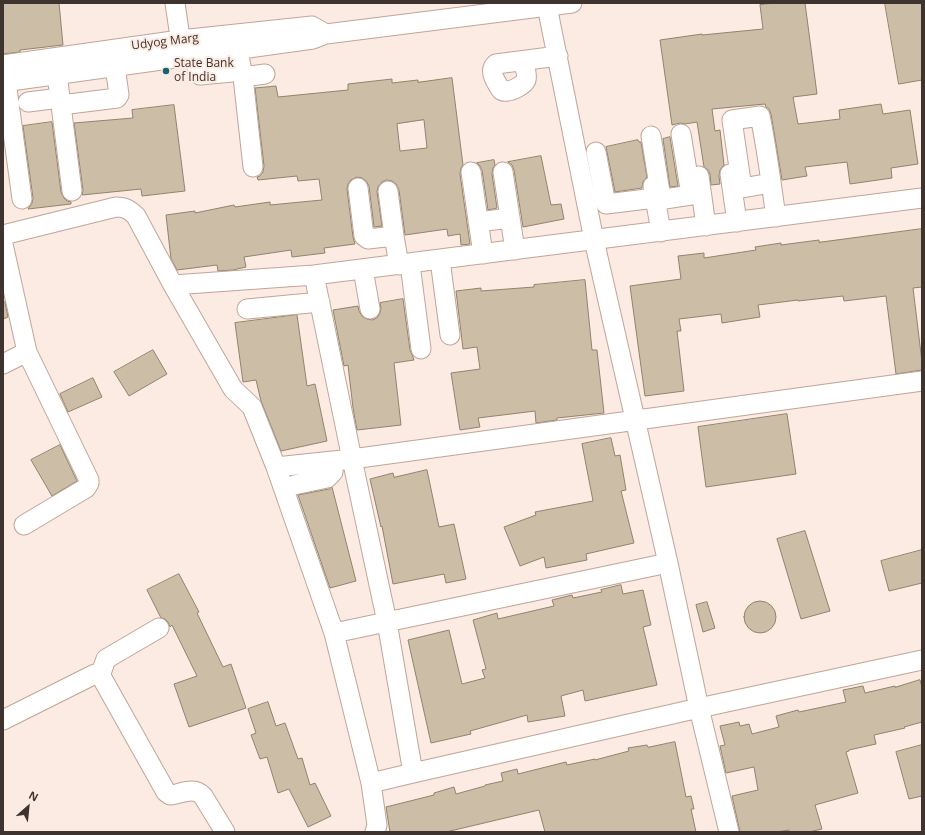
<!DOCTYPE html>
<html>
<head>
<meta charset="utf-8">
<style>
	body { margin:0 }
	#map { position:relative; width:925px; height:835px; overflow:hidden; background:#fcebe2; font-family:"Open Sans",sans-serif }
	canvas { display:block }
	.frame { position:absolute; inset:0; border:4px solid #3e332e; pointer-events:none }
	.north { position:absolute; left:8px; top:787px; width:40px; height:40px; -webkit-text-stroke:3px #fcebe2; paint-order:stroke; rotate:27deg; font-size:11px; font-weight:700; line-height:16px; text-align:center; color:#3e332e }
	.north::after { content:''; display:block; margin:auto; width:14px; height:18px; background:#3e332e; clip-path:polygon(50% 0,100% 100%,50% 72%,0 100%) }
</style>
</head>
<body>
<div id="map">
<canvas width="925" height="835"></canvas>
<div class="frame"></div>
<div class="north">N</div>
</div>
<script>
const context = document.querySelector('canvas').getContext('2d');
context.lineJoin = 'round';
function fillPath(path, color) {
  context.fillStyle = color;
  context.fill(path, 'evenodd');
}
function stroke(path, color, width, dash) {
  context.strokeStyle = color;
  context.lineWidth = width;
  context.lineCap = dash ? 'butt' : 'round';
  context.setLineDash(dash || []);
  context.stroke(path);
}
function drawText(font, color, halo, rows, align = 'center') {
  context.font = font + ' "Open Sans",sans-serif';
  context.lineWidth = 4;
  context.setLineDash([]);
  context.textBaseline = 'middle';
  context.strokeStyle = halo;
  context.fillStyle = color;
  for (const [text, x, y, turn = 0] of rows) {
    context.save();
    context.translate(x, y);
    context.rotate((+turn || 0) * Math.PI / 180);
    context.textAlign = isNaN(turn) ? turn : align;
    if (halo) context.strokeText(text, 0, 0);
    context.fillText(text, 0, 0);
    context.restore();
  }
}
const building = new Path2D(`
	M3,3h56l4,42 -43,5v2l-17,2z
	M775,3h30l12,91 -24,3 5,27 42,-5 -1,-9 42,-6 2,10 27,-4 8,54 -27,4 1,10 -42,6 -3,-22 -42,5 2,9 -25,4 -11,-66 -2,-5 -3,-2 -1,-3 -53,5 3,22 5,-1 4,35 -4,5 -1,6 1,8 -9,1 -1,-11 -2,-4 -4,-3 -7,-45 -12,2 -5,-1 -8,2 -12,-85 42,-6v1l61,-6 -3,-24z
	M885,3h37v77l-23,4z
	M452,78l11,87 -2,3 -1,6 10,70 -9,1 -1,-11 -12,2 -1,-7 -42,6 -6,-45 -3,-6 -4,-3 -6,-1 -4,2 -4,5 -1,5 5,34 -8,1 -5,-41 -3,-5 -4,-3 -5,-1 -6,3 -3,4 -1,5 6,48 2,7 -31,4 1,5 -33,4 -1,-7 -47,7 2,10 -13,3 -15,1 -1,-6 -40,5 -6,-11 -5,-44 29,-4v2l39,-8 1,2 35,-5v3l52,-5 -3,-21 -21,2 -1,-5 -39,4 -1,-3 3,-1 3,-4 1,-6 -9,-78 21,-2 2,11 70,-7v-6l44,-5v4l26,-3v2zM424,120l3,28 -27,3 -3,-27z
	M174,105l11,86 -43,5 -1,-7 -59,6 1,-5 -9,-67 59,-5 -1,-8z
	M52,122l9,70 3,6 3,3 4,1v2l-43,5 4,-6 1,-5 -10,-72z
	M670,137l8,49 -8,1 -7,-48z
	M638,140l1,2h2l6,35 -4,5 -1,6 -27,4 -9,-45z
	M541,156l10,49 10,-1 3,15 -41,8 -9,-57 -2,-5 -4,-3z
	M494,160l1,5 -2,3 -1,6 5,34 -9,2 -6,-40 -2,-4 -3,-3z
	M922,229v58l-9,1 9,74v8l-26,4 -10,-78 -42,5 -1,-5 -45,5v-1l-40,5 2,12 -38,6 -1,-9 -42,5 2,12h-4l7,60 -39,5 -15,-110 51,-7 -3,-23 26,-3v5l52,-8 -1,-3 26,-4v2l38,-5v2z
	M585,280l7,70h5l7,63 -47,5v2l-21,3 -1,-12 -16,2 -41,5 2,9 -20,3 -9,-57 29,-4 -3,-22 -14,2 -7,-58 25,-3v3l53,-4v-2z
	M403,299l7,51 3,7 1,3 -20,3 7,62 -44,5 -4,-22 -5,-43 -4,1 -11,-56 25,-4 1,5 3,5 5,3 5,1 5,-2 3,-5 1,-5 -1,-5z
	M5,302l3,15 -5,2v-16z
	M297,315l10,71 8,-2 12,57 -46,10 -20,-50 -5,-21 -13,2 -8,-59z
	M153,350l14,24 -38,22 -15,-24z
	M93,378l9,19 -34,15 -8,-18z
	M787,414l9,60 -90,13 -8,-60z
	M611,438l4,18 5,-1 6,35 -5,1 13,52 -48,11 1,6 -41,8 -2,-11 -24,9 -16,-39 32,-12 -1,-3 58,-11 -11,-57z
	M60,445l17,36 -25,15 -21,-36z
	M427,470l12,57 15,-3 12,55 -20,4 -2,-9 -51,10 -11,-58 -1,1 -11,-48 23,-6 1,4z
	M332,487l24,94 -26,7 -32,-93 31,-6z
	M805,531l25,80 -29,8 -24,-80z
	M922,550v33l-33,8 -8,-30z
	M179,574l20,38 -2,1 26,54 8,-3 15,44 -57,19 -15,-43 23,-8 -25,-51 -2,2 -2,-5 -3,-3 -4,-1 -14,-28z
	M621,585l2,9 20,-4 8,35 -8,2 14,58 -72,16 -2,-11 -22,6 4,20 -37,6 -1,-7 -57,16 1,3 -40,9 -23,-103 41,-10 13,54 23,-6 -3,-8 4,-1 -13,-49 24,-7 1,6 56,-13 -2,-6 20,-5 1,3 29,-6 -1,-2z
	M744 617a16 16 0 1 1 32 0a16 16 0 1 1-32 0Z
	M707,602l8,26 -12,4 -7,-27z
	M920,680l2,7v35l-18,5 1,1 -31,7 2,9 -27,6v1l-3,1 12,41 -43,12 7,24 -13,3h-20v-2l-12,2h-37l-8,-36 26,-6 -4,-23 -28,6 -6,-27 5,-1 -5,-19 19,-4 1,4 9,-2 3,10 27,-7 -3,-11 22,-6 1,2 47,-10 -3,-12 20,-4 2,7 30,-7v1z
	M268,702l8,24 9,-3 13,36 4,-1 8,27 5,-2 16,33 -23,11 -19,-38 -11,4 -11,-36 -7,2 -9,-24 5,-2 -8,-24z
	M675,742l11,55 5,-1 3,13h-3l5,23h-151l-6,-22 -93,22h-56l-4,-25 48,-12v-2l20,-6 2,7 29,-8v-1l18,-4 -2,-8 16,-4 1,5 48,-12 1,3 28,-6v1l34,-9 -1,-3 19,-3 1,2z
	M922,745v51l-13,3 -13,-47z`);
const minor = new Path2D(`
	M175,3l7,48
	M547,6l47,234 74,323 31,145 30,124
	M238,50l5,27 10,90
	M195,56l2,13 3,6 32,-3 -3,-21
	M523,61c1,5 5,14 3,19 -2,5 -14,11 -19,11 -3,1 -4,0 -6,-1 -5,-8 -13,-19 -5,-26l62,-8
	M3,65l177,-25 132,-14 14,8
	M57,74l15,117
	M243,77l22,-3
	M6,81l16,118
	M3,82l310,-43 13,-5 246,-31
	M28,102l32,-4
	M69,104l48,-6 2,-3 -4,-29
	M651,136l10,62 4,1 26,-4 -10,-61
	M596,152l10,52 49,-6
	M471,172l12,82
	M503,172l12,78
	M730,174l7,48
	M699,176l7,50
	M771,183l-29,5 -10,-68 28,-4c7,33 11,67 16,101
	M653,186l8,46
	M358,188l6,48 4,3 26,-3 5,29
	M388,191l6,45
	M478,222l32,-4
	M3,235l113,-28c9,0 14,3 20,9l37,69
	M3,244l24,108 62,128v3l-3,5 -62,37
	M440,260l10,75
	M410,264l11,85
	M363,269l7,40
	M314,275l38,184 35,163 26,151
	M247,309l73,-7
	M3,364l24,-12
	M276,467l76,-8 570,-78
	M294,485l33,-7 6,-6v-11
	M334,633l334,-70
	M100,676l6,-17 53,-31
	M3,720l92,-46h2l5,4 64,114 4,3c11,-1 24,-9 33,1l22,36
	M371,783l42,-10 286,-65 223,-48
	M375,832l2,-7 -6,-42 -37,-150 -58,-166 -24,-60 -19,-18 -60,-104 141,-10 608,-77`);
const markers = [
	[166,71,4,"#16636d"]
];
const streetNames = [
	["Udyog Marg",165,42,-7]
];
const poiNames = [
	["State Bank",174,64],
	["of India",174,78]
];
fillPath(building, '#ccbda6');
stroke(building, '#90836c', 1);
stroke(minor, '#c0a598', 21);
stroke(minor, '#fff', 19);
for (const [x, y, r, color] of markers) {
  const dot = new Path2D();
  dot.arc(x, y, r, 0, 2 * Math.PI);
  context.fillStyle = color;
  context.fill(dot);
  stroke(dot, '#fcebe2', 1.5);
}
drawText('12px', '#3e332e', '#fcebe2', streetNames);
drawText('12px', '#3e332e', '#fcebe2', poiNames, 'left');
</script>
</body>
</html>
